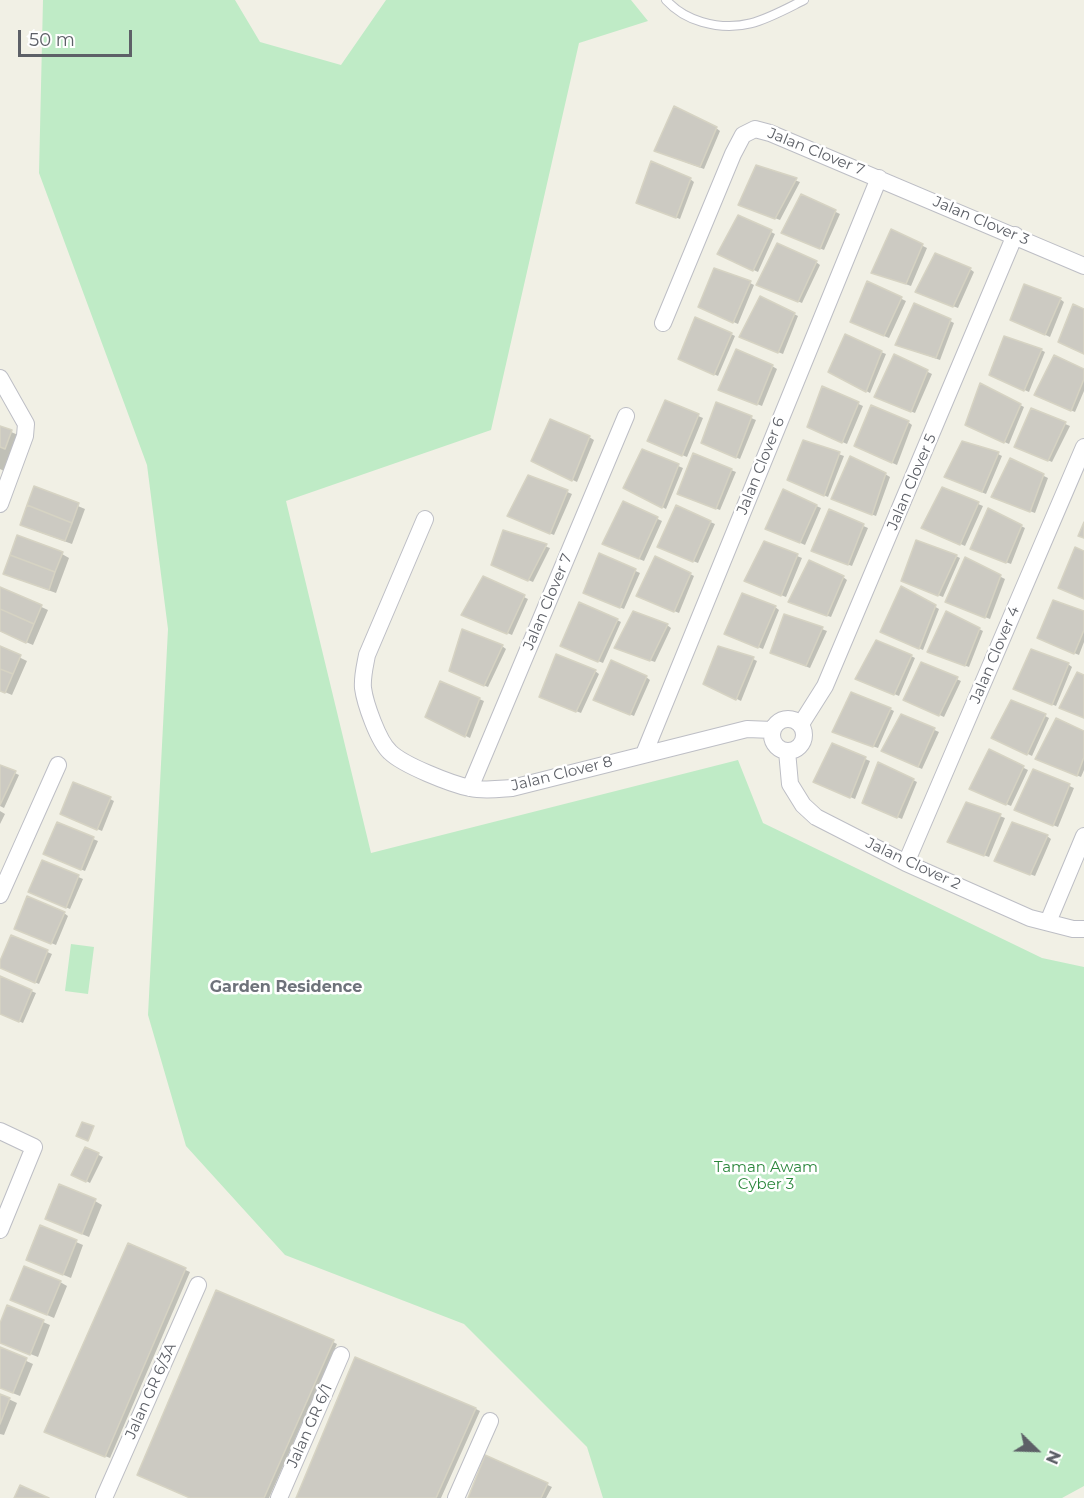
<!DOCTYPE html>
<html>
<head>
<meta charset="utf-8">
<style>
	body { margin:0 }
	#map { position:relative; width:1084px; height:1498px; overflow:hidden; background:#f1f0e5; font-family:Montserrat,sans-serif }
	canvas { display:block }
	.north { position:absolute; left:1006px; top:1420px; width:60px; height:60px; -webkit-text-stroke:4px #fff; paint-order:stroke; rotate:113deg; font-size:16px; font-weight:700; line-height:24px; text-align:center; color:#5d6067 }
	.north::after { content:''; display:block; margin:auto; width:21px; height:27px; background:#5d6067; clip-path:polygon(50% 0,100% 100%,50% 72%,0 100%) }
	.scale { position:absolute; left:18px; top:30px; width:114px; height:27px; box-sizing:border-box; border:3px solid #5d6067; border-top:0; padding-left:8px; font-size:18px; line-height:21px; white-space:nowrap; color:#5d6067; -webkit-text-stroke:4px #fff; paint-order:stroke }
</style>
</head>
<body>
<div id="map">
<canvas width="1084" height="1498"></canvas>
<div class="north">N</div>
<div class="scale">50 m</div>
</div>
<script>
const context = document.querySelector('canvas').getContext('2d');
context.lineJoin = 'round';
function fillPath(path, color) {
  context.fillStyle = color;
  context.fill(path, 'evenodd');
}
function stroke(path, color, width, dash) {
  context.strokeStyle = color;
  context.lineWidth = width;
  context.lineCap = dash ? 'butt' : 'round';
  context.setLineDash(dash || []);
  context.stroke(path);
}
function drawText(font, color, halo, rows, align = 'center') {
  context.font = font + ' Montserrat,sans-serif';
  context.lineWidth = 5;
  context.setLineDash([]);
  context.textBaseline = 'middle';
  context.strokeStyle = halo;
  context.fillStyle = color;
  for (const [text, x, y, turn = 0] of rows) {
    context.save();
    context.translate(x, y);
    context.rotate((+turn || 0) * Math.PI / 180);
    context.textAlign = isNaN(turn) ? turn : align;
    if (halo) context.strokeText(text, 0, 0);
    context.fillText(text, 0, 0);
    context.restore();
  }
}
const green = new Path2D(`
	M43,0h192l25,42 81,23 45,-65h245l17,21 -69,22 -88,387 -205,71 85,352 367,-93 25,63 279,135 42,9v519l-22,12h-459l-16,-51 -123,-123 -179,-69 -99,-109 -38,-131 20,-386 -21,-164 -108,-292z
	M71,944l23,3 -6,47 -23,-3z`);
const shadow = new Path2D(`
	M716,128l4,3 -16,38 -44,-16z
	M757,167l43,15 -20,38 -36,-14z
	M690,179l4,3 -14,37 -38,-15z
	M802,196l38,18 -16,36 -37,-15z
	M892,231l35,17 -16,38 -34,-12z
	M771,232l4,2 -17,38 -35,-16z
	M816,262l4,3 -18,38 -39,-16z
	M970,269l4,3 -16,36 -37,-14z
	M750,283l4,2 -16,39 -34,-15z
	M868,283l38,18 -17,37 -33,-14z
	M1060,299l4,3 -14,35 -34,-16z
	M794,314l4,2 -15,38 -38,-15z
	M950,321l4,2 -14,37 -40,-14z
	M731,334l4,2 -17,40 -33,-15z
	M1041,350l4,2 -16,40 -34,-15z
	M881,352l5,2 -16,39 -40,-21z
	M895,356l37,18 -17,39 -35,-14z
	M772,366l5,3 -15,37 -38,-15z
	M1084,370v21l-9,21 -35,-15z
	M981,385l43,22 -15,37 -38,-17z
	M823,388l40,18 -16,38 -34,-15z
	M665,402l38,16 -16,39 -34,-14z
	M717,404l39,16 -16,39 -33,-14z
	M1032,410l38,16 -18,36 -32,-14z
	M908,422l4,3 -15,40 -37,-17z
	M0,427l18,8 -14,36 -4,-2z
	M589,437l5,3 -17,42 -40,-19z
	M804,442l40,14 -16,41 -35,-16z
	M643,451l40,17 -17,41 -41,-22z
	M998,454l4,2 -16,38 -36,-15z
	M694,455l42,17 -16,38 -37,-14z
	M1011,460l37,18 -13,35 -38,-14z
	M885,474l5,3 -14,39 -39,-15z
	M529,476l43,18 -18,41 -41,-17z
	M35,488l50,21 -13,35 -44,-16z
	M942,489l41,17 -18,40 -38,-17z
	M783,491l38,17 -16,37 -33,-15z
	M624,503l38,18 -18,40 -36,-15z
	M676,507l39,17 -17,39 -35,-14z
	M829,511l39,17 -16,38 -35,-13z
	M1021,526l4,2 -14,36 -35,-13z
	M504,532l46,16 -17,34 -36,-15z
	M765,543l37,15 -16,39 -36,-14z
	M62,554l7,4 -13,35 -44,-16z
	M600,555l40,18 -16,36 -35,-15z
	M956,556l4,2 -17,39 -36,-14z
	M965,559l40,20 -15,40 -39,-15z
	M690,574l4,2 -15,37 -37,-15z
	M843,577l4,3 -16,37 -37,-13z
	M484,578l44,21 -16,36 -45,-19z
	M0,588l48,22 -15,35 -33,-14z
	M902,588l37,21 -16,41 -37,-17z
	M775,607l4,3 -16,39 -33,-13z
	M1084,613v29l-5,13 -36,-15z
	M785,615l42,16 -17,37 -34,-13z
	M617,620l4,2 -18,41 -37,-15z
	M667,625l4,3 -16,34 -35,-12z
	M979,629l4,2 -14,36 -36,-14z
	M502,646l4,3 -18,38 -33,-14z
	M0,648l27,13 -15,34 -12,-5z
	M911,656l4,2 -16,38 -38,-16z
	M753,659l4,2 -16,40 -32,-16z
	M922,664l39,17 -17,36 -35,-16z
	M1068,664l4,3 -16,39 -37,-16z
	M595,671l4,3 -18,39 -36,-14z
	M646,677l4,3 -16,36 -35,-15z
	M441,683l43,18 -14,37 -43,-21z
	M890,709l4,2 -16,37 -40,-14z
	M902,716l37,16 -17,37 -35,-16z
	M1045,716l4,2 -17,38 -39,-19z
	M1084,733v37l-3,7 -40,-16z
	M832,745l38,16 -15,38 -36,-15z
	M989,751l39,19 -17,36 -36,-15z
	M0,766l19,9 -15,33 -4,-2z
	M1034,771l40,17 -16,39 -38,-15z
	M913,780l4,2 -15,37 -34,-14z
	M110,799l4,2 -12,30 -36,-15z
	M967,804l38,14 -16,39 -36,-13z
	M0,811l5,3 -5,10z
	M57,824l41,17 -13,30 -36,-15z
	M1047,836l4,3 -16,37 -35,-13z
	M43,862l40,17 -13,30 -36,-15z
	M64,913l4,3 -12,29 -36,-15z
	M11,937l41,17 -13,30 -39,-17z
	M0,978l36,15 -13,30 -23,-10z
	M86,1149l17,8 -13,26 -17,-9z
	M95,1201l7,4 -13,32 -36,-15z
	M41,1227l42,18 -12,33 -36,-15z
	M129,1245l61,27 -80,186 -60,-24z
	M60,1282l7,4 -13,32 -42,-18z
	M8,1307l42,18 -12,32 -38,-15v-15z
	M333,1342l4,2 -68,154h-77z
	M0,1349l33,15 -13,32 -20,-8z
	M0,1395l17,8 -13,32 -4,-1z
	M476,1409l4,2 -39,87h-144z
	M486,1457l66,30 -6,11h-77z`);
const building = new Path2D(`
	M674,106l43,21 -17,40 -46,-16z
	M651,161l40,17 -15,40 -40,-15z
	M756,165l41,13 -22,41 -37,-14z
	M801,194l35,16 -16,39 -39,-16z
	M738,215l34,15 -19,41 -36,-17z
	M891,229l32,15 -17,40 -35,-11z
	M777,243l40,18 -19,41 -42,-17z
	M935,253l36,15 -18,39 -38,-15z
	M714,268l37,13 -18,42 -35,-16z
	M867,281l35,16 -18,39 -34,-14z
	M1024,284l37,14 -16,37 -35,-15z
	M760,296l35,17 -17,40 -39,-16z
	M914,303l37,16 -15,39 -41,-13z
	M1073,304l11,5v45l-26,-12z
	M695,317l37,16 -18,42 -36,-16z
	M845,334l37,17 -16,41 -38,-20z
	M1004,336l38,13 -18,42 -35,-16z
	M736,349l37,16 -16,40 -39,-15z
	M894,354l34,16 -17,42 -37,-15z
	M1054,355l30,14v10l-13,32 -37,-16z
	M980,383l41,21 -17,39 -39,-18z
	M822,386l37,16 -17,41 -35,-16z
	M665,400l34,14 -17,42 -35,-15z
	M716,402l36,14 -16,42 -35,-15z
	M871,405l38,16 -17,42 -38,-17z
	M1031,408l35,14 -18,39 -34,-14z
	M550,419l40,17 -18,45 -41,-20z
	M0,426l12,4 -7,19 -5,-2z
	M803,440l37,12 -16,44 -37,-16z
	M962,441l37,11 -17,40 -38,-15z
	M642,449l37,15 -17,44 -39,-20z
	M693,453l39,16 -16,40 -39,-15z
	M850,456l36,17 -14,42 -41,-16z
	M1010,458l34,16 -14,38 -39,-15z
	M528,475l40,15 -18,44 -43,-18z
	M34,486l45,17 -7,20 -45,-18z
	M942,487l37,15 -19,43 -39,-17z
	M783,489l34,16 -17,38 -35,-14z
	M623,501l35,16 -19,42 -37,-15z
	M27,505l45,18 -7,18 -45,-16z
	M676,505l35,16 -18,41 -36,-15z
	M988,508l34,17 -16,38 -36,-14z
	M829,509l35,15 -16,41 -37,-14z
	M1084,522v16l-6,-2z
	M503,530l44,14 -19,37 -37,-16z
	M17,535l46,17 -8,20 -45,-17z
	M916,540l41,15 -19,41 -37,-15z
	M764,541l34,13 -17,42 -37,-15z
	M1075,547l9,4v48l-26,-11z
	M599,553l37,16 -16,39 -37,-15z
	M10,555l45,17 -6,18 -46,-16z
	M655,556l36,17 -17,39 -38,-16z
	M965,557l36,18 -16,43 -40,-16z
	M809,560l35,16 -17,40 -39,-14z
	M483,576l42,19 -18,39 -46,-19z
	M901,586l35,19 -17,44 -39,-17z
	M0,587l42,18 -8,19 -34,-15z
	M742,593l34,13 -18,42 -34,-14z
	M1053,600l31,11v19l-10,24 -37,-16z
	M579,602l39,17 -20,43 -38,-16z
	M0,609l34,15 -8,19 -26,-12z
	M633,611l35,13 -18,37 -36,-13z
	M946,611l34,17 -15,38 -38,-14z
	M784,614l39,13 -17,39 -36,-13z
	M462,629l41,16 -19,41 -35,-15z
	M876,640l36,15 -18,40 -39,-16z
	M0,646l21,9 -8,19 -13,-5z
	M718,646l36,11 -18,43 -33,-16z
	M1031,649l38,14 -17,42 -39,-16z
	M556,654l40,16 -20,42 -37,-15z
	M611,660l36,16 -17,39 -37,-15z
	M921,662l37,15 -19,39 -36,-16z
	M0,669l13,5 -8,19 -5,-2z
	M1077,672l7,3v43l-25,-10z
	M440,681l40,17 -15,39 -40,-20z
	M851,692l40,16 -18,39 -41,-15z
	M1011,700l35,14 -19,41 -36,-17z
	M901,714l34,14 -17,39 -37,-16z
	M1056,718l28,13v26l-7,19 -42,-17z
	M832,743l34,14 -16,41 -37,-16z
	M989,749l35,17 -18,39 -37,-16z
	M878,762l36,17 -17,39 -35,-15z
	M0,765l16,6 -16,34z
	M1033,769l37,15 -17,42 -39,-16z
	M73,782l38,15 -14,33 -37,-16z
	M966,802l35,12 -17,42 -37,-14z
	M57,822l37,15 -13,33 -38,-16z
	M1012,822l36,13 -18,40 -36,-14z
	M42,860l37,15 -13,33 -38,-16z
	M27,896l38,16 -14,32 -37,-15z
	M11,935l37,15 -13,33 -35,-15v-7z
	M0,976l32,14 -13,32 -19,-8z
	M82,1122l12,4 -6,15 -12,-5z
	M85,1147l14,6 -13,29 -15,-7z
	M59,1184l37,15 -14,35 -37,-15z
	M40,1225l37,15 -14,35 -37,-15z
	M128,1243l58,25 -81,189 -61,-25z
	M24,1266l37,15 -14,34 -37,-15z
	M216,1290l118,50 -70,158h-74l-53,-23z
	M7,1305l37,15 -14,35 -30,-12v-20z
	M0,1347l27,11 -14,35 -13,-5z
	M355,1357l121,51 -40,90h-140z
	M0,1394l10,4 -10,26z
	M485,1455l63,28 -7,15h-73z
	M20,1485l29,13h-35z`);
const lane = new Path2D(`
	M666,0c10,11 22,18 36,22 41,12 66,-4 102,-22`);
const street = new Path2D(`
	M663,323l70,-169 10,-19 12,-6 15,4 314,133
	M0,378l26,46 -1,12 -25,68
	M425,519l-58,136c-2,11 -5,22 -4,33 2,15 15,53 27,64 13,13 61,32 80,36 14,3 28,1 42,0l235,-59 26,1
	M772 735a16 16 0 1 1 32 0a16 16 0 1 1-32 0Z
	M801,724l24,-38 190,-451
	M787,751l3,33 13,21 13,12 90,46 124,55 43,11h11
	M644,754l235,-576
	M470,788l156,-372
	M906,863l178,-416
	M0,895l58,-130
	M1048,922l36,-86
	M0,1131l34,16 -34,83
	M104,1498l94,-213
	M279,1498l62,-143
	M456,1498l34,-77`);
const streetNames = [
	["Jalan Clover 7",816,152,22],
	["Jalan Clover 3",981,221,23],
	["Jalan Clover 6",761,466,-68],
	["Jalan Clover 5",912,482,-67],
	["Jalan Clover 7",548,602,-67],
	["Jalan Clover 4",995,655,-67],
	["Jalan Clover 8",562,774,-14],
	["Jalan Clover 2",913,864,25],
	["Jalan GR 6/3A",151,1391,-66],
	["Jalan GR 6/1",310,1426,-66]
];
const parkNames = [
	["Taman Awam",766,1168],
	["Cyber 3",766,1185]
];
const neighbourhoodNames = [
	["Garden Residence",286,987]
];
fillPath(green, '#bfebc6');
fillPath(shadow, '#0003');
fillPath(building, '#cccac2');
stroke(building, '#d6d3c3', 1.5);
stroke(lane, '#bdbec5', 10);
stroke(street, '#bdbec5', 18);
stroke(lane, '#fff', 8);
stroke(street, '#fff', 16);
drawText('15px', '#5d6067', '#fff', streetNames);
drawText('15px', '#2c873d', '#fff', parkNames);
drawText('bold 16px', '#6e727a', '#fff', neighbourhoodNames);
</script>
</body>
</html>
